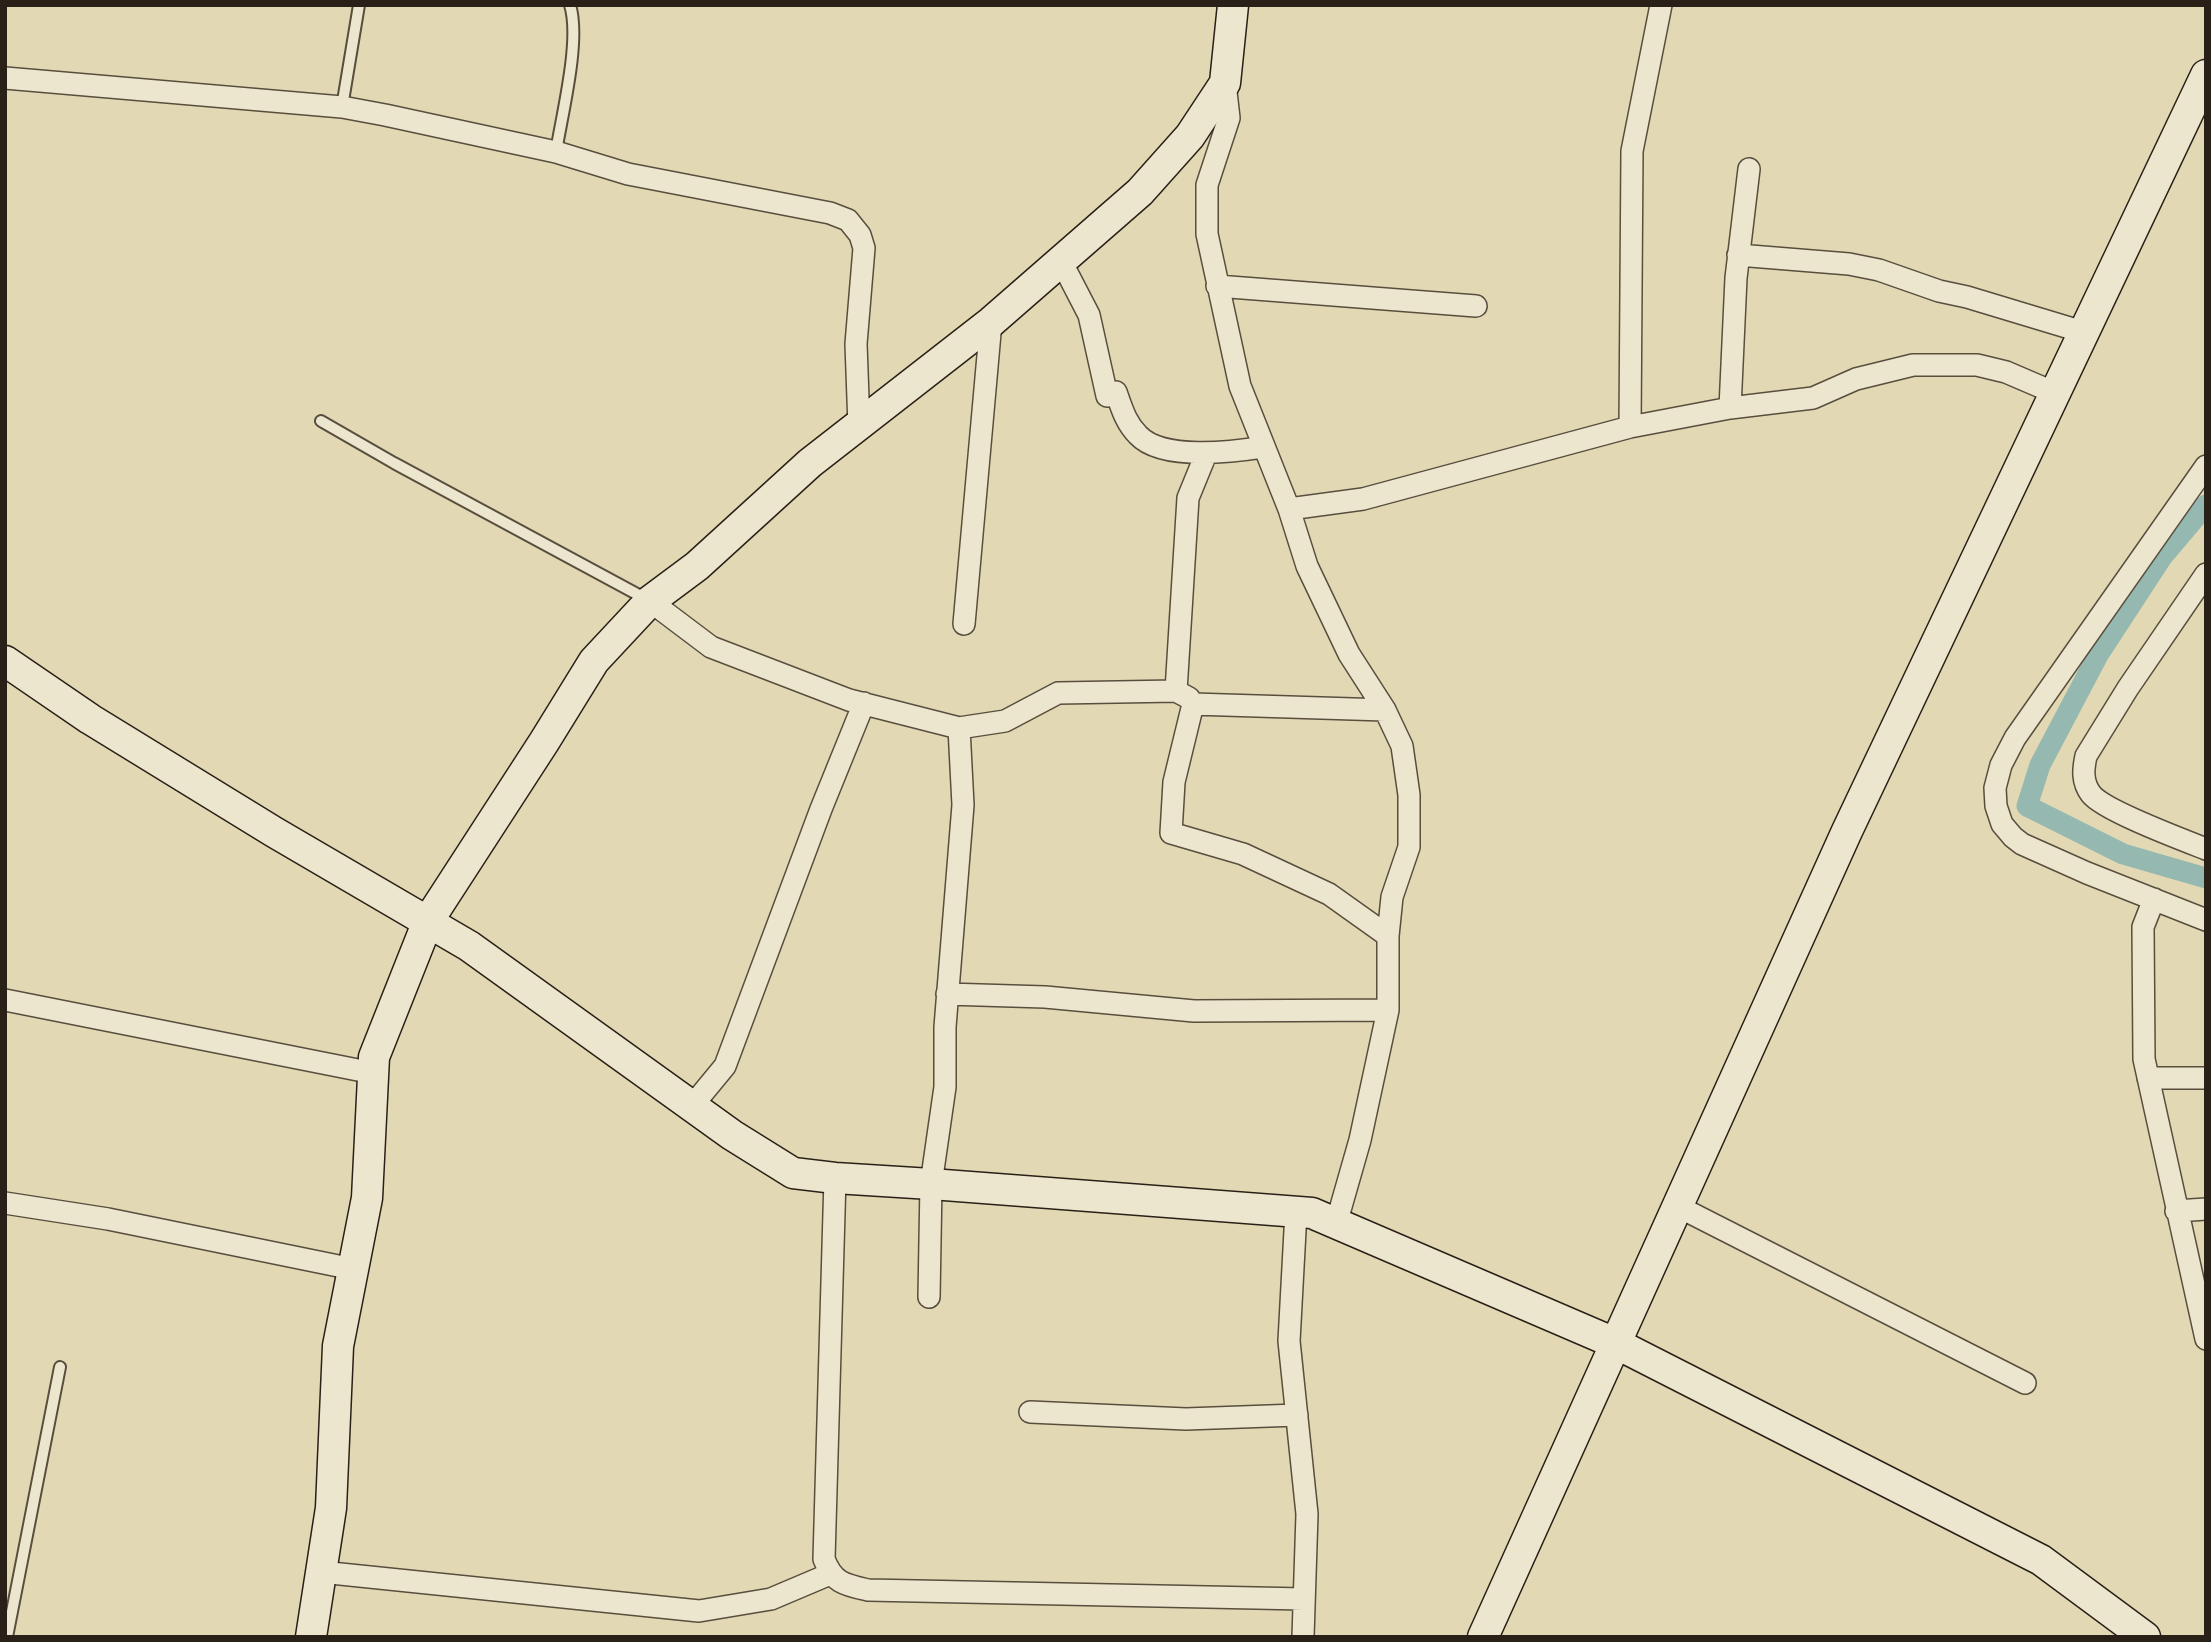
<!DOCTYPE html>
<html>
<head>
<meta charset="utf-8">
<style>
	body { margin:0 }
	#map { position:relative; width:2211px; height:1642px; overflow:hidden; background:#e3d8b4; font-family:"EB Garamond",serif }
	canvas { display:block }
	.frame { position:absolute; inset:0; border:7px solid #292017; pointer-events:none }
</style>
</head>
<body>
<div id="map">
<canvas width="2211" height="1642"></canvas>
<div class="frame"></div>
</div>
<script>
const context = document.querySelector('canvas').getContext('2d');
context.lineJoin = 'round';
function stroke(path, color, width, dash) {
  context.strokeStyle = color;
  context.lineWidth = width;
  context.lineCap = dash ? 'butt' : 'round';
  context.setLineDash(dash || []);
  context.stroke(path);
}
const canal = new Path2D(`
	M2206,505l-44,52 -64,98 -58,110 -13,41 96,48 83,24`);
const lane = new Path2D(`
	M342,107l17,-102
	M556,152c6,-38 25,-112 14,-147
	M321,421l73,42 254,137
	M7,1637l53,-270`);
const street = new Path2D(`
	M5,78l337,29 43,8 171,37 72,22 202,39 18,7 12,15 4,13 -8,96 3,82
	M1225,83l4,35 -22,67v49l33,152 49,123 18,57 42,88 36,56 17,36 7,49v52l-17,50 -4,39v74l-28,130 -24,84
	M1738,255l111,9 30,6 60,21 28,6 116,35
	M1061,261l28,54 18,81
	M1217,286l259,20
	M1116,392c6,17 10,31 22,43 24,26 94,17 126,12
	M1730,408l6,-130 13,-109
	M1630,427l2,-276 29,-146
	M2206,466l-191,272 -14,27 -6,23 1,18 6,18 11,13 9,7 65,29 119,47
	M1289,509l74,-10 267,-72 100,-19 83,-10 43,-19 57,-14h64l29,7 49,21
	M2206,574l-78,114 -42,68c-3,14 -4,26 5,38 12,16 92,46 115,55
	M650,601l61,46 138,53 110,28 46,-7 53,-28 118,-2 13,7 4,6 -19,78 -3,51 72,21 86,40 59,42
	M964,624l27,-302
	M1176,691l12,-193 18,-44
	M1193,704l192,6
	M2154,899l-11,28 1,132 62,280
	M947,994l98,3 149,14 194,-1
	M5,1000l368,73
	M2148,1078h58
	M692,1106l33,-40 96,-257 43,-106
	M835,1178l-11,381c9,24 21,26 44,31l436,9
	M5,1203l103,16 245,50
	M1679,1207l346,176
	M2176,1211l30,-2
	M1296,1212l-7,129 18,173 -4,123
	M929,1297l2,-113 14,-97v-60l18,-222 -4,-77
	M1030,1412l156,7 111,-4
	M321,1572l378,39 72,-12 59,-25`);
const secondary = new Path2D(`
	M5,661l85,58 184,113 195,114 263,189 61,38 42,5 96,6 381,29 305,131 424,216 104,77
	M311,1637l20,-129 7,-162 29,-148 7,-141 54,-136 116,-179 50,-81 56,-60 47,-35 113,-103 181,-141 149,-130 50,-56 35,-53 8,-78
	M1483,1637l364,-806 359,-756`);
stroke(canal, '#95b9b0', 21);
stroke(lane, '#584e3e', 14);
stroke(street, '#584e3e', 24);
stroke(secondary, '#292017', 33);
stroke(lane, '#ede6ce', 10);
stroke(street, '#ede6ce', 21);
stroke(secondary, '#ede6ce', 30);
</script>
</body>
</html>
